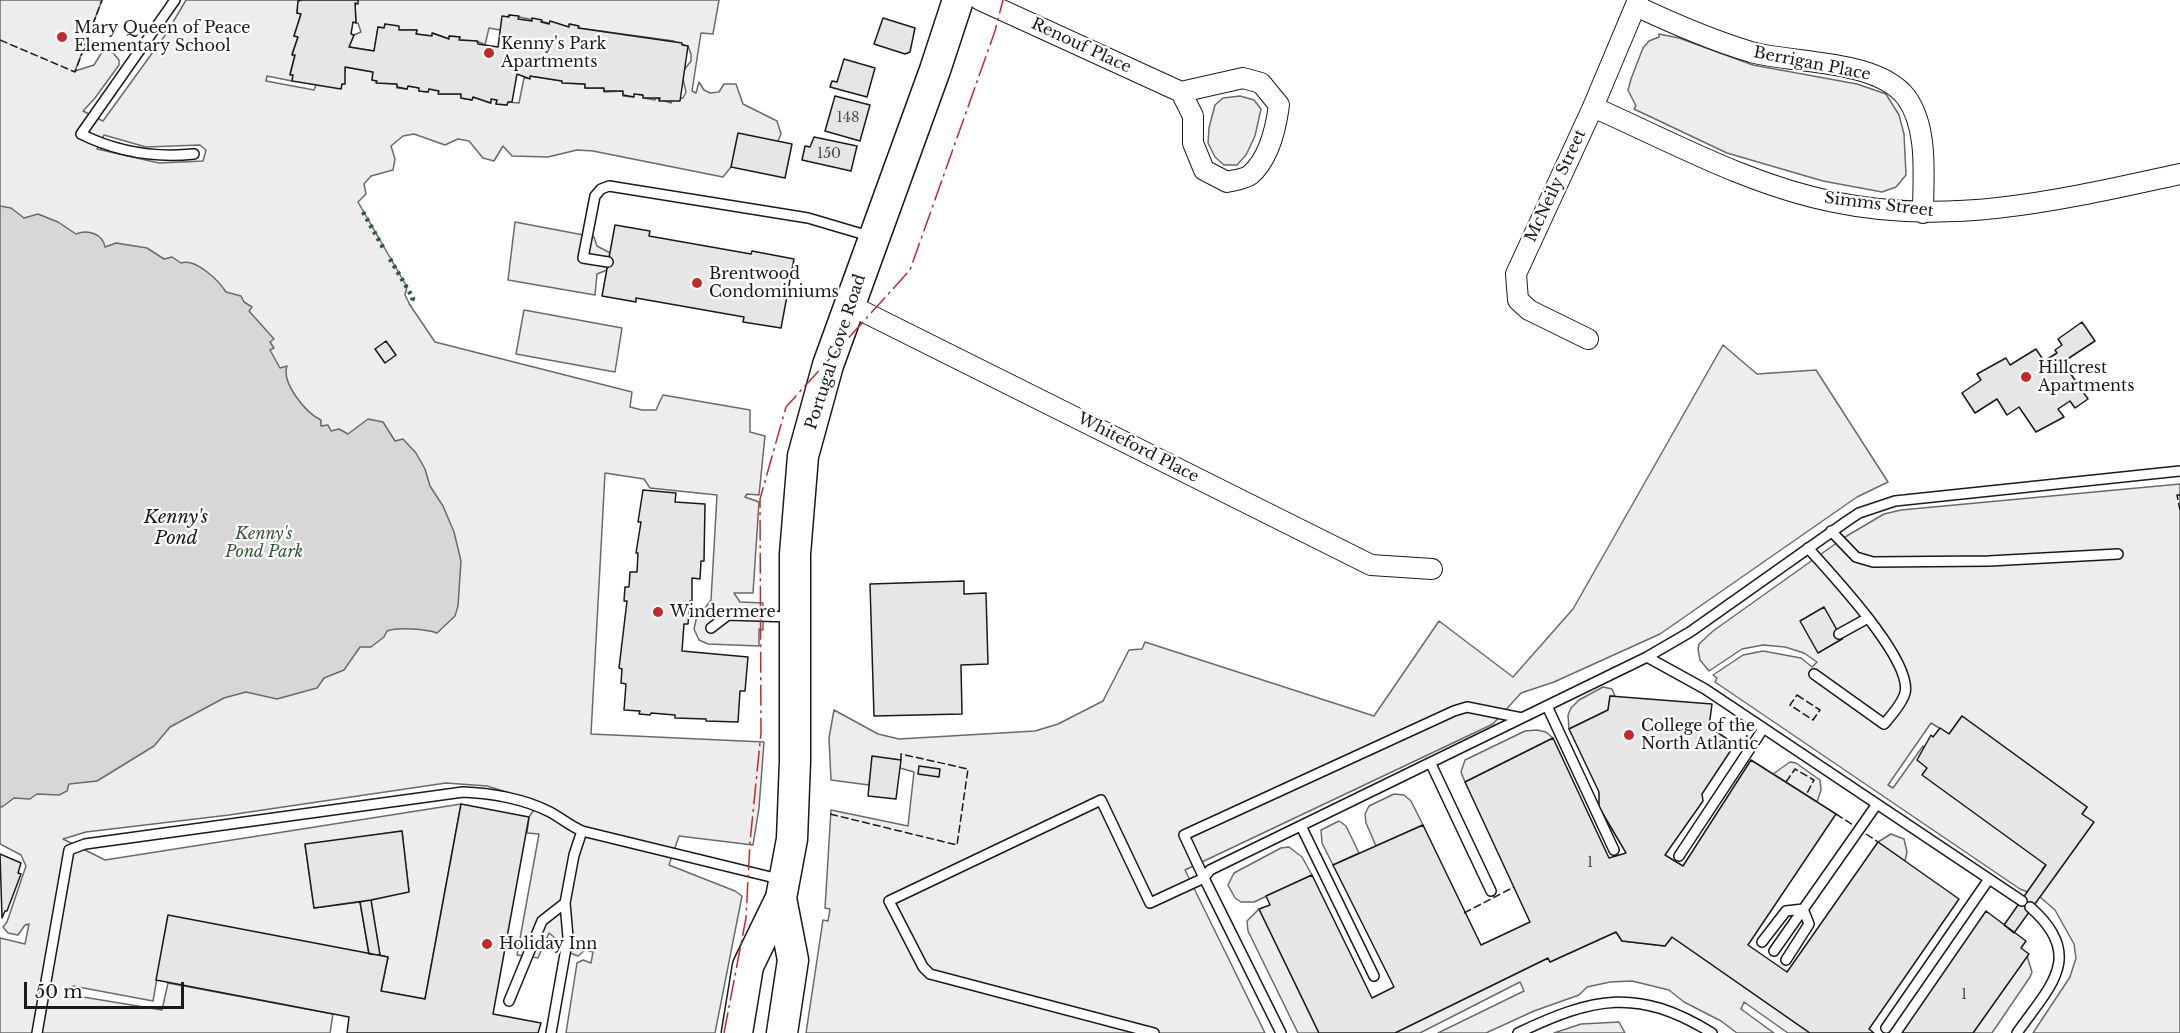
<!DOCTYPE html>
<html>
<head>
<meta charset="utf-8">
<style>
	body { margin:0 }
	#map { position:relative; width:2180px; height:1033px; overflow:hidden; background:#fff; font-family:"Libre Baskerville",serif }
	canvas { display:block }
	.scale { position:absolute; left:24px; top:982px; width:160px; height:27px; box-sizing:border-box; border:3px solid #1a1a1a; border-top:0; padding-left:8px; font-size:18px; line-height:21px; white-space:nowrap; color:#1a1a1a; -webkit-text-stroke:4px #fff; paint-order:stroke }
</style>
</head>
<body>
<div id="map">
<canvas width="2180" height="1033"></canvas>
<div class="scale">50 m</div>
</div>
<script>
const context = document.querySelector('canvas').getContext('2d');
context.lineJoin = 'round';
function fillPath(path, color) {
  context.fillStyle = color;
  context.fill(path, 'evenodd');
}
function stroke(path, color, width, dash) {
  context.strokeStyle = color;
  context.lineWidth = width;
  context.lineCap = dash ? 'butt' : 'round';
  context.setLineDash(dash || []);
  context.stroke(path);
}
function drawText(font, color, halo, rows, align = 'center') {
  context.font = font + ' "Libre Baskerville",serif';
  context.lineWidth = 4.5;
  context.setLineDash([]);
  context.textBaseline = 'middle';
  context.strokeStyle = halo;
  context.fillStyle = color;
  for (const [text, x, y, turn = 0] of rows) {
    context.save();
    context.translate(x, y);
    context.rotate((+turn || 0) * Math.PI / 180);
    context.textAlign = isNaN(turn) ? turn : align;
    if (halo) context.strokeText(text, 0, 0);
    context.fillText(text, 0, 0);
    context.restore();
  }
}
const built = new Path2D(`
	M0,0h102l-27,71 19,-6 8,-13 7,-4 10,12v5l-24,33 -12,13 20,10 63,-87 20,-34h116l-4,1 -1,12 4,1 -7,22 4,1 -6,17 3,1 -5,19 3,1 -1,6 -25,-5 -1,5 48,9 2,-5 28,-1 1,-17 28,5 -1,8 5,1v2l20,1v4l10,1 1,-3 11,2v3l9,1 1,-3 10,2v3h22v4l11,2 1,-3 17,6 1,-4 6,1 -1,4 11,1 1,-3 11,1 5,-25h5l1,-2 32,5 1,2 22,1v4h19v4l19,-1v5l10,1 1,-3 9,1 1,3 11,2 1,-2 15,5 1,-3 11,-2 3,-6 -3,-13 1,-9 7,-9v-7l-3,-8 -13,-3 -1,-2 -96,-13v-2l-8,-2 -1,3 -60,-12 -9,15 -11,-2 -4,17 -8,-4 -18,-1 1,-3 -10,-1 -1,3 -16,-6 -1,3 -16,-2 1,-4h-18l-14,-6 -1,4 -6,-1 -4,24 -25,-4 5,-12 7,-3 -3,-9h-2l-1,-20 4,-3h360l-6,34 -12,-1 -9,58 4,2 3,-11 5,8 6,3 9,-1 5,-8h12l7,20 34,17 4,13 -3,7 -47,26 -8,10 -130,-26 -16,-1 -29,7 -36,-1 -9,-10 -9,15 -11,-3 -14,-17 -11,-2 -13,6 -31,-11 -11,2 -12,10 4,13 -2,11 -22,6 -7,8 2,10 -8,8 49,85 -2,8 5,10 25,37 197,50 -2,15 12,3h14l7,-15 87,15v22l15,4 -6,59 -12,-1 -2,3 14,5 -6,91h-19l6,9 23,1v27l-4,-1v17l-51,-2 -9,-4 -5,-11 2,-9 15,-20 6,-105 -67,-7 -6,-9 -39,-6 -14,261 173,8 -5,66 -6,37 -74,-9 -10,29 66,26 7,5 -27,137h-149l11,-70 6,-3 8,3 2,-11 -8,-2 -7,6 -24,-9 1,-9 -6,-5 -11,25 -21,-3 22,-121 -12,-1 2,-16 10,-15 -52,-16 -41,-3 -217,32 -143,17 -23,7 42,21 356,-56 -36,195 -44,-8 7,-34 -8,-2 -9,-55 38,-9 -7,-60 -97,14 9,63 46,-6 9,52 -201,-38 -15,85 -80,-15 -2,9 91,15 6,-27 165,31 -3,19h-330v-95l25,6 4,-20 -4,1 -7,10 -10,-2 -5,-6 4,-5 19,-56 -5,-11 -21,-11zM104,135l42,12 54,-2 6,5 -3,11 -44,2 -62,-14z
	M1659,34l20,4 74,27 104,19 29,10 13,21 5,19 2,41 -10,12 -14,5 -59,-11 -96,-28 -93,-44 2,-3 -8,-16 3,-11 12,-31 6,-7 10,-4z
	M1240,96l14,4 7,9 -6,27 -9,19 -9,10h-13l-9,-8 -7,-14 1,-15 6,-23 8,-7z
	M515,222l79,15 3,9 13,7 -3,17 -10,4 -2,21 -87,-15z
	M524,310l98,18 -7,44 -99,-18z
	M1723,345l34,29 59,-4 72,112 -31,15 -197,137 -106,48 -33,11 -28,31 -308,146 80,163h-459l17,-113 5,1 2,-12 -5,-1 6,-98 77,16 6,-54 -14,-4v-8l-27,-3 -4,28 -38,-5 -2,-42 5,-28 44,24 21,5 136,-8 23,-7 45,-23 26,-51 13,-1 3,-7 229,74 65,-95 74,56 60,-68z
	M2180,484v549h-147l37,-56 6,-19 -2,-14 -19,-34 -15,-13 -20,-8 -305,-207 2,-4 -4,-3 30,-20 20,-4 38,7 11,9 5,-5 -13,-9 -19,-6 -22,-2 -21,4 -33,22 -9,-11 -2,-11 1,-5 14,-13 132,-94 39,-23 17,-4zM1824,608l18,31 -24,13 -17,-31zM1962,716l125,91 -5,7 11,9 -39,54 -12,-8 4,-4 -123,-119 -30,42 -5,-3 43,-62 18,11z
	M1603,687l9,2 3,7h-5l-2,14 -39,19 -1,-14 3,-7 8,-8z
	M1537,730l9,2 7,6 -88,44 -4,-10 4,-12 60,-29z
	M1790,762l6,1 24,17 1,10 -4,12 -44,-28z
	M1394,794l10,1 7,6 12,24 -47,21 -10,-23 -1,-9 4,-8z
	M1339,821l7,5 13,27 -26,12 -11,-22 -1,-13z
	M1891,834l13,5 3,13 -2,9 -27,-19z
	M1289,847l13,10 10,18 -58,27h-13l-6,-4 -7,-13 6,-12 47,-25z
	M1259,909l60,124h-21l-50,-102 -1,-10z
	M1616,932l6,9 43,5 7,-9 138,96h-22l-44,-31 -3,7 33,24h-37l-16,-12 -37,-19 -15,-12 -37,-9 -22,1 -23,5 -8,8 -45,16 -48,22h-48l86,-42 -4,-9 -100,51h-25l153,-75 2,4z
	M2027,956l5,16 -2,5 -38,56h-19z
	M1619,1022l6,11h-71l27,-9z`);
const water = new Path2D(`
	M0,206l11,2 13,10 14,-4 20,8 18,12c12,-5 27,0 29,13l11,-4 31,5 17,11 8,-2 9,6c15,-5 38,18 45,29l15,4 3,6 8,5 -3,4 25,28 -4,3 4,6 -4,2 10,18 7,-2c-6,17 19,47 34,54v6l7,-1 3,6 8,-2 9,5 20,-15 15,3 12,19 8,-2 13,14 9,16 5,17 13,20 11,26 7,29 -3,45 -3,10 -18,17c-11,-4 -39,-6 -50,-2l-3,6 -13,10h-11l-16,23 -20,8 -7,10 -40,11 -31,-7 -22,6 -54,29 -16,19 -57,35 -28,3 -2,7 -8,4 -22,-1 -7,5 -16,-1 -12,9 -2,-1z`);
const building = new Path2D(`
	M302,0h56v4l-3,-1 1,20 -3,-1 -2,12 3,1 -5,12 25,4 4,-24 6,1 1,-4 14,2v4h18l-1,4 16,2v-3l17,6v-3l11,1 -1,3 18,1 1,3 20,3 4,-31 7,1v-2l10,1 -1,3 14,2v-3l10,2 -1,2 8,2 1,-3 19,6v-3l10,2 -1,2 104,15v2l6,1 -8,55h-21l1,-3h-17v-3l-9,-1v3l-11,-2v-4h-19v-3h-19v-4l-23,-1v-2l-32,-5v3l-13,-5 -5,28h-4l-1,3 -11,-1 1,-4 -6,-1v4l-18,-6 -1,3 -11,-2v-4h-23l1,-3 -10,-2 -1,3 -9,-1v-3l-11,-2 -1,3 -10,-2v-3l-21,-1 1,-2 -5,-1 1,-8 -28,-5v17h-3l-1,5 -49,-8 1,-6h-3l5,-20h-3l6,-18 -4,-1 7,-22 -4,-1 1,-12z
	M883,18l32,10 -5,24 -5,2 -31,-10z
	M844,59l31,9 -8,29 -37,-10 2,-6 5,1z
	M835,96l35,9 -10,36 -35,-10z
	M738,133l54,11 -7,34 -54,-11z
	M814,137l43,9 -6,25 -49,-11 3,-14 5,1z
	M615,225l35,6 -1,5 102,18 1,-3 42,8 -13,69 -38,-6 1,-5 -108,-19v4l-34,-6z
	M2082,322l13,19 -29,19 6,7 -4,3 20,29 -13,9 -5,-7 -12,8 6,8 -28,15 -17,-25 -12,8 -10,-16 -22,14 -13,-20 19,-13 -4,-6 29,-16 4,7 26,-16 8,12 13,-8 -2,-3 7,-5 -4,-6z
	M386,341l10,14 -11,8 -10,-14z
	M643,490l33,3 -1,9 30,2 -1,57h-3l-1,18 -8,-1v24l-2,-1 -2,23h-4l-2,27 66,6 -3,34h-5l-2,31 -32,-1v-2l-31,-1v-3l-24,-2 -1,2 -11,-1 1,-3 -16,-1 2,-26 -5,-1 1,-14 -3,-1 8,-67h-3l1,-14h4l1,-15h7l1,-19h-2l5,-31h-3z
	M964,581v13l22,-1 2,71 -27,1 1,49 -88,2 -4,-132z
	M1824,607l18,32 -24,14 -18,-32z
	M1610,696l102,8 -3,23 26,17 -33,50 1,7 -38,54 18,11 68,-106 85,54 -88,131 39,27 91,-130 81,57 -90,130 5,4h-64l-138,-96 -7,9 -43,-5 -6,-9 -66,30 -2,-4 -153,75h-76l-60,-124 11,-4 -4,-9 46,-21 60,123 22,-11 -61,-122 90,-40 58,120 49,-23 -65,-140 88,-44 56,120 17,-5 -27,-46v-15l-30,-63 39,-19z
	M1962,716l125,91 -5,7 12,8 -80,111 -10,-8 42,-60 -124,-90 5,-7 -10,-8 14,-25 2,2 7,-9 9,6z
	M872,756l29,4 -5,39 -28,-3z
	M919,766l21,3 -1,8 -21,-3z
	M461,804l68,13 -36,197 48,9 -3,10h-191l2,-16 -193,-37 12,-65 220,42 -7,34 44,8z
	M402,831l7,61 -38,8 -57,8 -9,-64z
	M0,854l21,9 -3,10 3,1 -14,37h-2l-3,7z
	M371,900l9,55 -11,-1 -9,-52z
	M1986,911l40,30 -5,7 8,6 -56,79h-71z`);
const service = new Path2D(`
	M175,0l-94,134c36,18 73,24 113,20
	M608,262l-25,-4 12,-62 6,-7 8,-3 199,32 61,18
	M1831,531l25,26 17,5 116,-1 129,-7
	M1808,548c22,25 105,112 97,145 -3,11 -14,23 -21,31l-70,-50
	M711,628l17,-13 63,2
	M1839,634l29,-16
	M1647,657l58,32 317,212
	M1547,706l67,144
	M1431,764l60,127
	M1301,826l73,150
	M1679,856l84,-127
	M1762,942l24,-31 17,-2
	M1774,951l103,-147
	M1786,960l23,-36 -6,-15
	M509,1001l33,-80 23,-18
	M1886,1028l103,-149
	M37,1033l32,-183 16,-6 378,-52c28,1 62,7 87,20 11,6 20,14 32,19l197,48
	M551,1033l17,-96 -3,-34 9,-48 8,-24
	M1154,1033l-224,-59 -7,-7 -34,-66 212,-101 49,103 54,-25 -20,-43 270,-124 13,-4 55,11
	M1281,1033l-77,-155 6,-8 437,-213 43,-25 157,-111 12,-8 36,-12 285,-30
	M1518,1033c76,-36 119,-46 194,0
	M2017,1033c33,-47 69,-77 13,-126`);
const minor = new Path2D(`
	M980,0l201,92 62,-14 18,5 18,22c-3,23 -10,54 -29,70 -5,4 -16,5 -23,7l-23,-12 -11,-27v-27l-12,-24
	M1636,6c38,18 75,34 115,46 44,12 125,7 155,45 23,31 17,81 17,116
	M1593,107c79,35 156,78 241,95 117,25 231,-3 346,-28
	M850,305l521,260 61,4
	M1588,339l-59,-29 -11,-10 -2,-26 77,-167 45,-107`);
const primary = new Path2D(`
	M781,898l12,62 -11,73
	M737,1033l11,-67 33,-68 11,-59 3,-78v-207l8,-98 25,-91 107,-295 23,-70`);
const hedge = new Path2D(`
	M363,212l22,39
	M390,259l23,39 -3,7`);
const fence = new Path2D(`
	M0,40l75,32 27,-72
	M2180,495h-3l3,15
	M1797,695l23,15 -7,10 -23,-15z
	M1786,782l9,-13 19,11 -8,15
	M830,814l127,31 11,-76 -67,-15v6
	M1836,814l17,11
	M1866,834l12,8
	M1464,913l50,-26`);
const power = new Path2D(`
	M724,1033l22,-115 4,-76 11,-109 -1,-234 26,-92 124,-137 85,-239 8,-31`);
const markers = [
	[62,37,6,"#c62828"],
	[489,53,6,"#c62828"],
	[697,283,6,"#c62828"],
	[2026,377,6,"#c62828"],
	[658,612,6,"#c62828"],
	[1629,735,6,"#c62828"],
	[487,944,6,"#c62828"]
];
const numberNames = [
	["148",848,118],
	["150",829,154],
	["1",1590,863],
	["1",1964,995]
];
const poiNames = [
	["Mary Queen of Peace",74,28],
	["Elementary School",74,46],
	["Kenny's Park",501,44],
	["Apartments",501,62],
	["Brentwood",709,274],
	["Condominiums",709,292],
	["Hillcrest",2038,368],
	["Apartments",2038,386],
	["Windermere",670,612],
	["College of the",1641,726],
	["North Atlantic",1641,744],
	["Holiday Inn",499,944]
];
const streetNames = [
	["Renouf Place",1081,46,25],
	["Berrigan Place",1812,64,11],
	["McNeily Street",1556,186,-65],
	["Simms Street",1879,205,7],
	["Portugal Cove Road",836,352,-72],
	["Whiteford Place",1138,448,27]
];
const parkNames = [
	["Kenny's",264,534],
	["Pond Park",264,552]
];
const waterNames = [
	["Kenny's",176,518],
	["Pond",176,539]
];
fillPath(built, '#ededed');
stroke(built, '#6a6a6a', 1.5);
fillPath(water, '#d7d7d7');
stroke(water, '#6a6a6a', 1.5);
fillPath(building, '#e6e6e6');
stroke(building, '#1a1a1a', 1.5);
stroke(service, '#1a1a1a', 12);
stroke(minor, '#1a1a1a', 22);
stroke(primary, '#1a1a1a', 33);
stroke(service, '#fff', 9);
stroke(minor, '#fff', 20);
stroke(primary, '#fff', 30);
stroke(hedge, '#2b5a34', 4.5, [3, 4.5]);
stroke(fence, '#1a1a1a', 1.5, [8, 3]);
stroke(power, '#c62828', 1.5, [21, 4.5, 3, 4.5]);
for (const [x, y, r, color] of markers) {
  const dot = new Path2D();
  dot.arc(x, y, r, 0, 2 * Math.PI);
  context.fillStyle = color;
  context.fill(dot);
  stroke(dot, '#fff', 2);
}
drawText('14px', '#4d4d4d', null, numberNames);
drawText('16px', '#1a1a1a', '#fff', poiNames, 'left');
drawText('16px', '#1a1a1a', '#fff', streetNames);
drawText('italic 16px', '#2b5a34', '#fff', parkNames);
drawText('italic 18px', '#1a1a1a', '#fff', waterNames);
</script>
</body>
</html>
